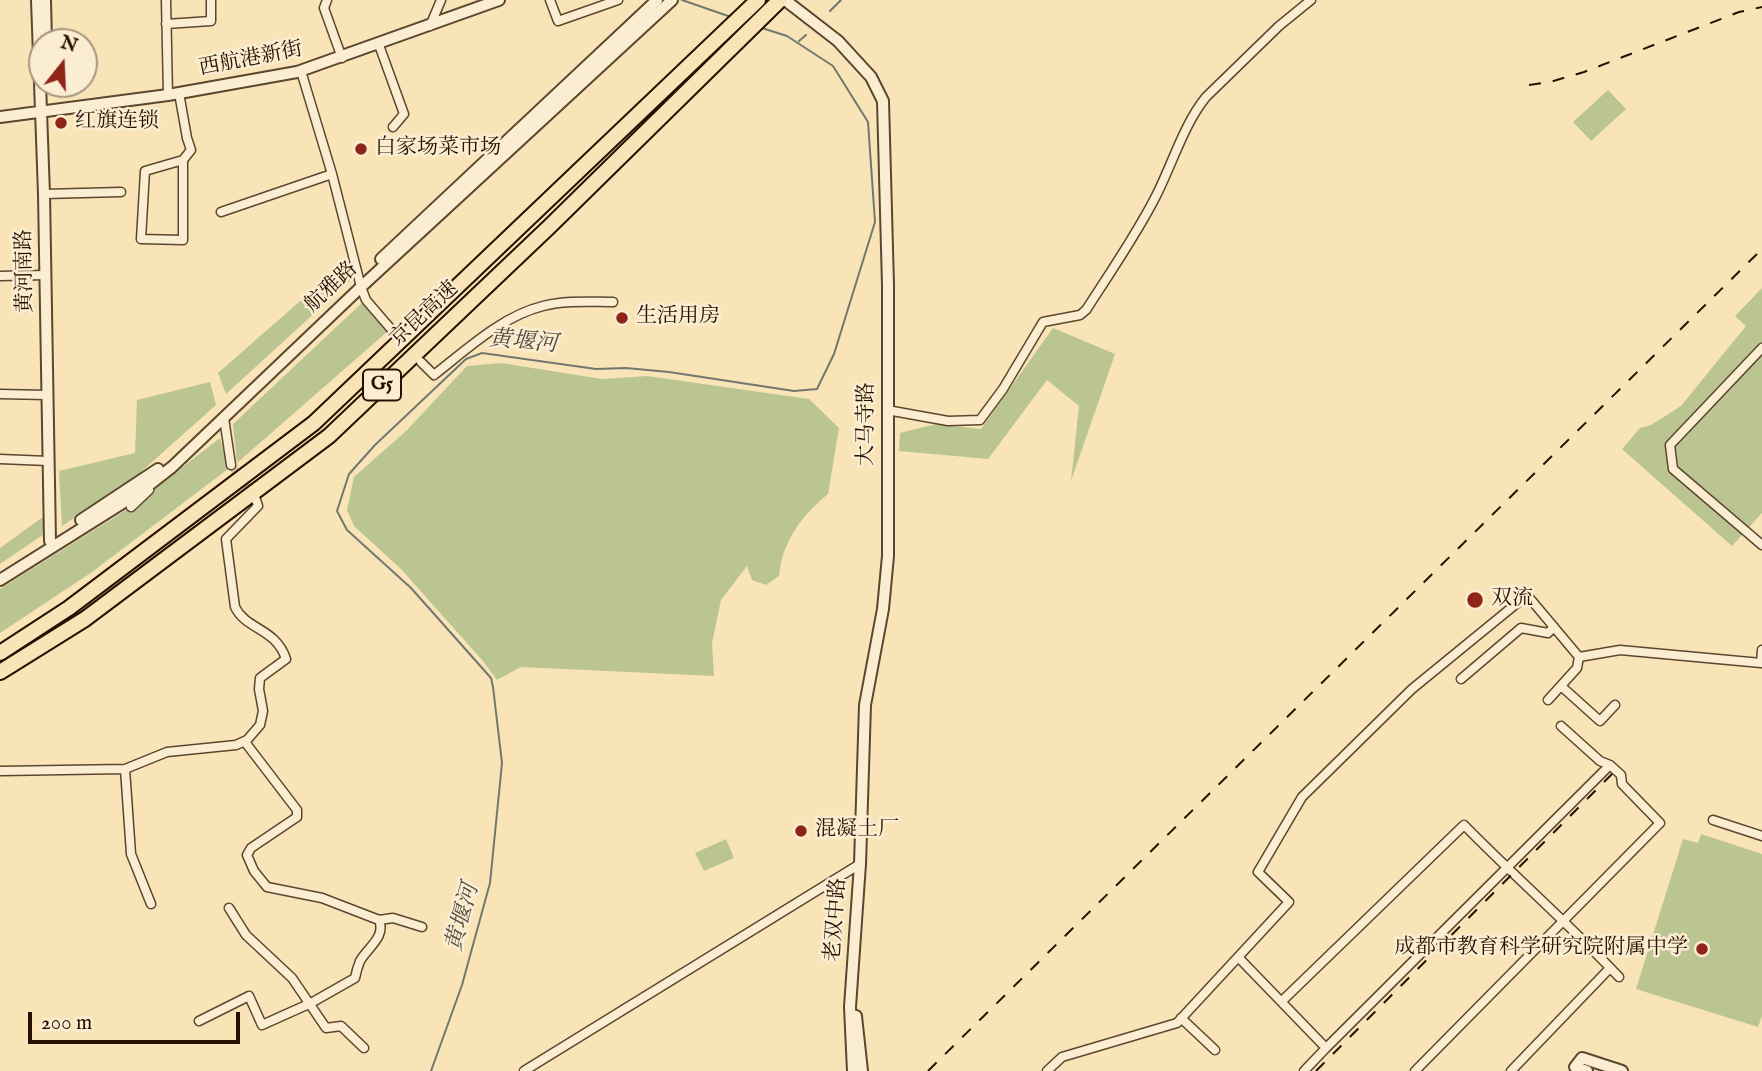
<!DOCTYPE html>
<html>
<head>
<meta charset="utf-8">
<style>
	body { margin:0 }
	#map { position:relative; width:1762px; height:1071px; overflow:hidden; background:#f9e4b8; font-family:"IM FELL English",serif }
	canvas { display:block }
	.north { position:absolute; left:28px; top:28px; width:70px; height:70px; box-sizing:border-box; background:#fbedd1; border:2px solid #a6957e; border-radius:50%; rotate:18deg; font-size:19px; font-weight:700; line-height:28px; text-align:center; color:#261101 }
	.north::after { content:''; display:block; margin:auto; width:24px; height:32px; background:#8f2418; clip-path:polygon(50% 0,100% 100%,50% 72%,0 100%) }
	.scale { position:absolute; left:28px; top:1012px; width:212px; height:32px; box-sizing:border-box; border:4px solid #261101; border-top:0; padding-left:9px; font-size:21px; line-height:24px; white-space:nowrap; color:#261101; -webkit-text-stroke:5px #fbedd1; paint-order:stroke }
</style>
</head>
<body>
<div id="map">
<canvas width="1762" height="1071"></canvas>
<div class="north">N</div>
<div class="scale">200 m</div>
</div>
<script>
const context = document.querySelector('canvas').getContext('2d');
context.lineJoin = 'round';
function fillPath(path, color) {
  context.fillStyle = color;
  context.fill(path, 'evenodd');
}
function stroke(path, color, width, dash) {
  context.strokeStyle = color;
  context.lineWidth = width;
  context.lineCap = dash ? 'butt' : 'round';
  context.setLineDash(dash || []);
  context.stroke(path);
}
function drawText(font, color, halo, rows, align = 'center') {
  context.font = font + ' "IM FELL English","Noto Serif SC",serif';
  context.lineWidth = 5;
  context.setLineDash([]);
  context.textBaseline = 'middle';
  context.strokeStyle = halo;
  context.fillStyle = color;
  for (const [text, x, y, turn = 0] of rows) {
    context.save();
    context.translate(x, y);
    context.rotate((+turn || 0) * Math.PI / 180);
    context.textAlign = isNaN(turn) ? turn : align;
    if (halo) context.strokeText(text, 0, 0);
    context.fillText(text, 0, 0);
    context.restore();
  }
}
const green = new Path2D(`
	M1608,90l18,19 -35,32 -18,-19z
	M347,260l7,17 -128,117 -8,-21z
	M1762,288v225l-30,33 -110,-97 18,-21 11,-3 30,-19 65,-80 -11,-10z
	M364,301l24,30 -151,132 -4,-39z
	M1053,328l62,26 -44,127 8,-75 -32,-26 -59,79 -89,-8 1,-18 36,-9 45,5z
	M501,363l101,16 45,-3 162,23 30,29 -11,66c-26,21 -46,48 -49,82l-13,9 -14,-5 -5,-14 -26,34 -9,43 2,33 -193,-9 -24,13 -14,-19 -82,-92 -47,-43 -7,-16 7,-33 53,-47 60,-64z
	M210,382l6,23 -82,73 -72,48 -3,-55 76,-18 2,-53z
	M220,438l8,31 -136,103 -92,61v-44l131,-82z
	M43,517l1,17 -44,30v-16z
	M1701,834l61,20v162l-4,11 -122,-38 47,-150 15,4z
	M726,839l8,19 -30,13 -9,-18z`);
const stream = new Path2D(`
	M682,0l49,17
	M830,11l11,-11
	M799,41l7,-6
	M431,1071l31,-86 28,-102 12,-120 -9,-76 -2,-9 -80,-90 -64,-58 -10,-19 12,-37 26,-29 91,-86 16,-6 114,16 30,-1 43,4 125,19 23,-2 17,-35 41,-132 -7,-100 -35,-56 -46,-30 -25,-8`);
const minorTunnel = new Path2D(`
	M231,465l23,31`);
const minor = new Path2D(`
	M166,0l2,95
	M327,0l-3,8 18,50
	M550,0l8,21 60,-21
	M166,24l45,-3v-21
	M430,26l11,-26
	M379,45l25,69 -11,13
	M301,71l31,103 29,113 5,13 25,29
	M179,93l8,45 4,12 -8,10v80l-42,-1 4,-68 38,-11
	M44,194l77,-2
	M221,212l111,-38
	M0,276l45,-1
	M1762,348l-92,97 3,24 89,76
	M421,362l13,13c32,-25 68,-59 109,-69 23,-6 47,-4 70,-4
	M0,394l47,1
	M887,410l61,11 32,-1 23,-31 40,-67 37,-7 6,-5c25,-39 51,-76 71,-116 16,-32 27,-70 49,-97l73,-71 32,-26
	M221,420l3,-2 7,47
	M0,459l48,2
	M131,507l18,-17
	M1461,679l60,-51 27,5 6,-6
	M1561,686l39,35 15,-16
	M1548,700l29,-32 2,-11
	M245,742l52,68v7l-46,31 -4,7 7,16 13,16 55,11 57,22 14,-2 29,9
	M125,769l6,85 20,50
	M0,771l125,-2 42,-17 69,-7 11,-5 13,-15 3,-14 -4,-22 1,-11 26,-19c-10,-31 -40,-29 -51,-52l-9,-68 32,-33 -3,-9
	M1713,820l49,16
	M229,908l17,27 46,43 34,50 15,-2 23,22
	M1238,957l88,91 -22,23
	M1282,1001l182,-176c51,52 105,99 155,152
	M1181,1018l34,32
	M199,1021l50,-25 13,29 49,-22 44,-25c1,-5 3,-12 5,-17 8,-14 26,-24 19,-41
	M1326,1048l284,-283
	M524,1071l336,-207
	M1047,1071l15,-14 115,-34 112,-121 -31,-30 44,-75 110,-108 115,-94 52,62 41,-7 141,13 1,-13
	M1415,1071l245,-248 -38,-39 -1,-9 -11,-10 -10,-4 -39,-35
	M1511,1071l99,-103`);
const tertiary = new Path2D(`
	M37,0l7,194 6,347
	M45,0l1,42
	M785,0l53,41 33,36 12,24 5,184v271l-5,53 -18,96 -5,159 -10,143 3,64
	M0,117l168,-22 129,-23 202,-72
	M381,259l276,-259
	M81,520l77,-51
	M0,580l140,-88 32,-25 189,-180 311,-287
	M856,1016l6,55
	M1587,1071l-12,-4 7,-9 40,13`);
const motorway = new Path2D(`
	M0,653l69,-45 245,-185 444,-423
	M0,672l85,-53 244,-183 220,-209 231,-227`);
const rail = new Path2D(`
	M1529,85l21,-3 34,-10 155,-60 23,-5
	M928,1071l834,-822
	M1316,1071l296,-297`);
const markers = [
	[61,123,7,"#8f2418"],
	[361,149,7,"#8f2418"],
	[622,318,7,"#8f2418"],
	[1475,600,9,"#8f2418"],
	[801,831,7,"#8f2418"],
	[1702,949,7,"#8f2418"]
];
const shields = [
	[382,385,38]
];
const shieldNames = [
	["G5",382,385]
];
const streetNames = [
	["西航港新街",251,60,-11],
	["黄河南路",26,271,-91],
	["航雅路",332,288,-43],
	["京昆高速",425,315,-43],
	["大马寺路",868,424,-90],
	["老双中路",837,920,-86]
];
const poiNames = [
	["红旗连锁",75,123],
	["白家场菜市场",375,149],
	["生活用房",636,318],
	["双流",1491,600],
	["混凝土厂",815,831],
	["成都市教育科学研究院附属中学",1688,949,"right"]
];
const waterNames = [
	["黄堰河",523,343,5],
	["黄堰河",464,918,-75]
];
fillPath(green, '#bac592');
stroke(stream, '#717870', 2);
stroke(minorTunnel, '#d9c49d', 8, [8, 4]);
stroke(minor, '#5b462f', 11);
stroke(tertiary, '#5b462f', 14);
stroke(motorway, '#261101', 18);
stroke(minor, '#fbedd1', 8);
stroke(tertiary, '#fbedd1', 10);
stroke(motorway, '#f9e4b8', 14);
stroke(rail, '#261101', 2, [12, 12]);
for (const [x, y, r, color] of markers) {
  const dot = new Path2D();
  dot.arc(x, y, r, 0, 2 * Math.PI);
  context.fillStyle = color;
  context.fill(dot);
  stroke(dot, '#fbedd1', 2.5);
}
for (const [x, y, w] of shields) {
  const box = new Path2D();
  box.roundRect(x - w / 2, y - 15.5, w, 31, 5);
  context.fillStyle = '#fbedd1';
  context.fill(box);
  stroke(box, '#261101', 2);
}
drawText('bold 19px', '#261101', null, shieldNames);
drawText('21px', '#261101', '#fbedd1', streetNames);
drawText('21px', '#261101', '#fbedd1', poiNames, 'left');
drawText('italic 23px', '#524d42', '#fbedd1', waterNames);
</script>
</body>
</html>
